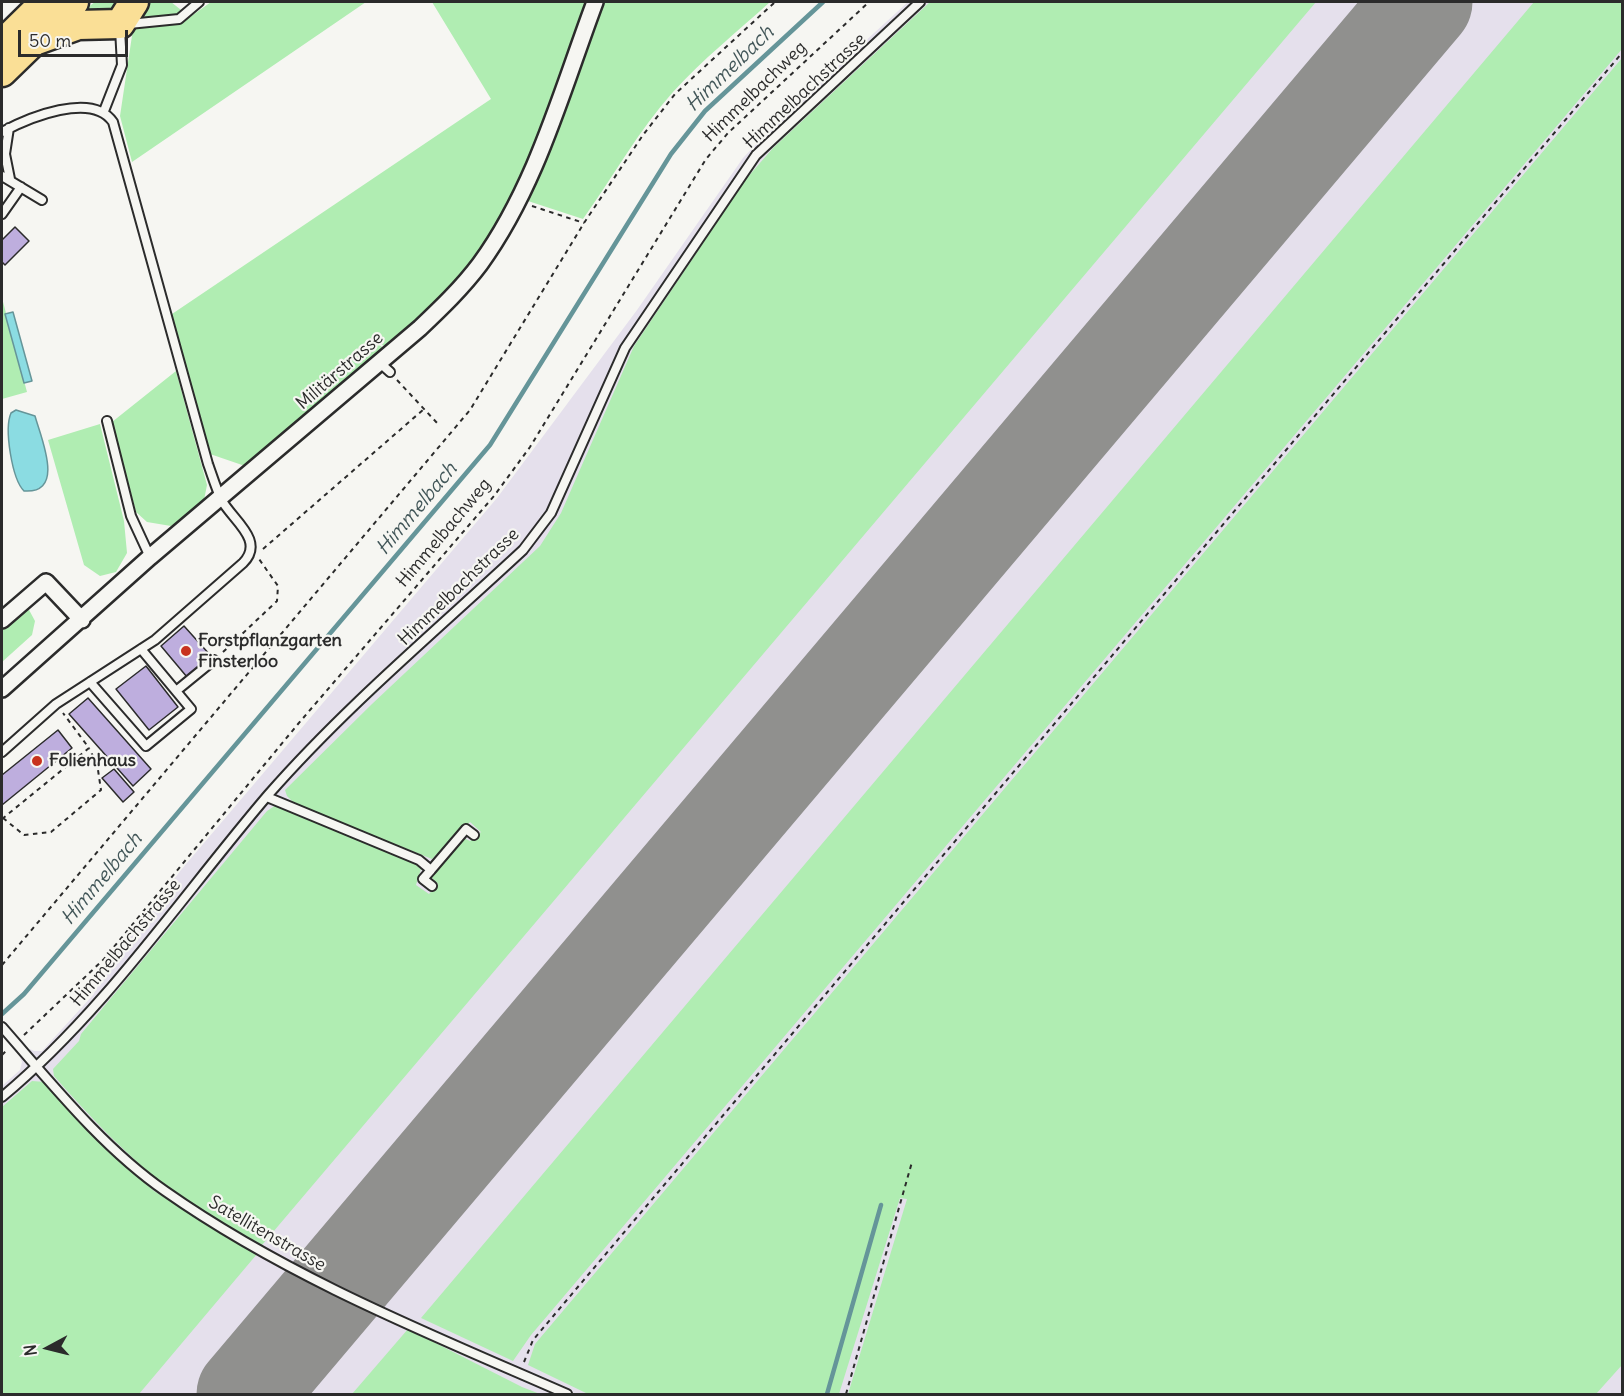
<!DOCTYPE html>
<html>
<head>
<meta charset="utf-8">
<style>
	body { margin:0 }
	#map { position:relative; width:1624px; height:1396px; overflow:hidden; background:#f6f6f2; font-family:Delius,sans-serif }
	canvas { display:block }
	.frame { position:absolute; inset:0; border:3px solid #2b2b2b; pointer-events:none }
	.north { position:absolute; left:18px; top:1318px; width:60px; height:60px; -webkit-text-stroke:4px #f6f6f2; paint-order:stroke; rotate:263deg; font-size:16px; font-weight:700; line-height:24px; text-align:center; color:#2b2b2b }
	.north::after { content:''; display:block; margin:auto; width:21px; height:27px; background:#2b2b2b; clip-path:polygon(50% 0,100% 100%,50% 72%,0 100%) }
	.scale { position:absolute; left:18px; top:30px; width:110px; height:27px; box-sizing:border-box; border:3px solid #2b2b2b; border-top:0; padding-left:8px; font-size:18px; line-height:21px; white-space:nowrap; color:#2b2b2b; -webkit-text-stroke:4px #f6f6f2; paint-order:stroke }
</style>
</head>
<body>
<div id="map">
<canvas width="1624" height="1396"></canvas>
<div class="frame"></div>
<div class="north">N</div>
<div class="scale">50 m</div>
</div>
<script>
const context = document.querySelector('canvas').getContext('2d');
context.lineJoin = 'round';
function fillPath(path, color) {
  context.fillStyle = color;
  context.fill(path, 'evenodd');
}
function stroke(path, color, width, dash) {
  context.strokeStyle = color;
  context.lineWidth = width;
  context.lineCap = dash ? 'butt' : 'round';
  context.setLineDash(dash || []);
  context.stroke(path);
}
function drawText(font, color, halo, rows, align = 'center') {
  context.font = font + ' Delius,sans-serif';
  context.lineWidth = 4.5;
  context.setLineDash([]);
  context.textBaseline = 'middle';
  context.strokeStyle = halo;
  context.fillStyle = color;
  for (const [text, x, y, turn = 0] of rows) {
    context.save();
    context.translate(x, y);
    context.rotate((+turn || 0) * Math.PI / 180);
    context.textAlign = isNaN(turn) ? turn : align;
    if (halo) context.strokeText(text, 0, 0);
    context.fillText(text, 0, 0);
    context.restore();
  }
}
const built = new Path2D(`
	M908,2h714v1392h-1620v-308l18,-16 2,-8 -2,-4 10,-9 4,2h8l51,-56 18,-34 70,-91 316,-372 140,-188 106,-152 38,-40z`);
const green = new Path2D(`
	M95,2h76l19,15 21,-15h155l-234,160 -12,-46 13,-87 -49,-19z
	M432,2h156l-28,69 13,7 30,-76h167c-32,29 -68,58 -97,90 -35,39 -60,85 -90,127l-55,-18h-10c-40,56 -79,102 -132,146l-15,-8 14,10 -140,117 -35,-12 -38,-140 319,-215z
	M930,2h386l-1054,1243c-31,-18 -65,-36 -94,-57 -42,-33 -79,-72 -114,-112l-1,-7 26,-28 2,-7 186,-223 9,-6 138,58 7,6 -5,16 13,9 9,-10 -7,-7 33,-39 6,3 11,-9 -11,-10 -38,37 -137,-55 -8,-8 -2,-6 87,-86 168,-158 21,-33 73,-167 112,-167 27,-31z
	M1534,2h88v47l-1091,1286 -18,26 -92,-43z
	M1622,58v1307l-26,29h-748l59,-195 -7,-1 -61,196h-251l-60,-29 7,-21z
	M2,298l25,94 -25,7z
	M176,371l31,114 -4,20 -32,21 -24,-4 -11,-10 -24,-90z
	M100,424l24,97 3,32 -11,19 -16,4 -16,-11 -36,-125z
	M13,605l15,3 7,13 -3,14 -30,27v-47z
	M32,1081l13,1 46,53 63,56 103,63 -118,140h-137v-287z
	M408,1329l114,58 18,7h-188z`);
const water = new Path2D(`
	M13,312l19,69 -8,2 -19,-69z
	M16,410l19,6c6,22 31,78 -11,75 -12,-12 -20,-62 -13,-78z`);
const stream = new Path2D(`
	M2,1014l22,-20 466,-549 181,-291 34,-43 118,-109
	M827,1394l54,-189`);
const taxiway = new Path2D(`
	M1414,13l10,-11`);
const runway = new Path2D(`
	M246,1394l1177,-1392`);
const building = new Path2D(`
	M15,227l14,14 -24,24 -3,-3v-22z
	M184,626l27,30 -24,21 -26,-31z
	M146,666l32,41 -29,23 -33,-41z
	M88,698l63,71 -18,17 -64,-72z
	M58,730l14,18 -70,57v-30z
	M114,769l20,23 -11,10 -21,-24z`);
const path = new Path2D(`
	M532,206l52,17
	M397,380l41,44
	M263,549l161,-140
	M223,652l54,-51 1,-15 -19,-27
	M3,818l21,17 27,-3 50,-42 -3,-20 -8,-21
	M2,819l87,-71 -26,-35
	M2,965l468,-555 114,-187 59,-88 32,-41 100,-92
	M24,1035l80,-76 194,-235 196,-228 36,-49 176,-288 22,-26 141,-131
	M2,1055l6,-6
	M524,1362l9,-22 1089,-1287
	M846,1394l66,-232`);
const lane = new Path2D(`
	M129,24l50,-5 20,-17
	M104,111l18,-46 -2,-36
	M9,128l-4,26 5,25
	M2,132c26,-14 90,-41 111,-10l95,342c4,11 8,24 13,35 10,20 45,41 22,64l-88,77 -99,64 -54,48
	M2,176l40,24
	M2,214l19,-27
	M380,363l10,9
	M107,421l24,95 19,41
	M90,682l56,64 45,-37 -50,-60
	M176,691l38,-31
	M267,797l152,63 12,10 -8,9 9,7
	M431,870l35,-41 8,6
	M2,1027c50,57 101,121 163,164 124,87 265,143 402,203
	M2,1097c103,-86 179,-200 266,-302 77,-88 169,-165 255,-245l28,-37 74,-165 131,-193 164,-153`);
const street = new Path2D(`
	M2,620l44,-38 36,38
	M2,689l148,-132 270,-229c21,-20 42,-40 60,-64 56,-77 82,-174 115,-262`);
const highway = new Path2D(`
	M34,41l44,-16 42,-1 14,-22
	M2,44l43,-42
	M2,72l72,-70`);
const markers = [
	[186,651,6,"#c8321e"],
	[37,761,6,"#c8321e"]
];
const streetNames = [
	["Himmelbachstrasse",805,91,-43],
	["Himmelbachweg",755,92,-44],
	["Militärstrasse",340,371,-41],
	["Himmelbachweg",444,533,-50],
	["Himmelbachstrasse",459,587,-44],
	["Himmelbachstrasse",126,943,-50],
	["Satellitenstrasse",267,1234,30]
];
const poiNames = [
	["Forstpflanzgarten",198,641],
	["Finsterloo",198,662],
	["Folienhaus",49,761]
];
const waterNames = [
	["Himmelbach",730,69,-44],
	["Himmelbach",417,509,-50],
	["Himmelbach",102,879,-50]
];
fillPath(built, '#e5e0ec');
fillPath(green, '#b0edb2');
fillPath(water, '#8bdce2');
stroke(water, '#659599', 1.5);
stroke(stream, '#659599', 4.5);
stroke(taxiway, '#90908e', 39);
stroke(runway, '#90908e', 99);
fillPath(building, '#beaede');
stroke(building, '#2b2b2b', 1.5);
stroke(lane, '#2b2b2b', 12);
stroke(street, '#2b2b2b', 20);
stroke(highway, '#2b2b2b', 33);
stroke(path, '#2b2b2b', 2, [4.5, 4.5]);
stroke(lane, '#f6f6f2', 8);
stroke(street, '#f6f6f2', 15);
stroke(highway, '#fadf96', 28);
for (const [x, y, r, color] of markers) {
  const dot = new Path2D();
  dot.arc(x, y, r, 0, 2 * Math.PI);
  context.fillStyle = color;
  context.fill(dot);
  stroke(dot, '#f6f6f2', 2);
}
drawText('18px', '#2b2b2b', '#f6f6f2', streetNames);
drawText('bold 18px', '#2b2b2b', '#f6f6f2', poiNames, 'left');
drawText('italic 20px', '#435759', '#f6f6f2', waterNames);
</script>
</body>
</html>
